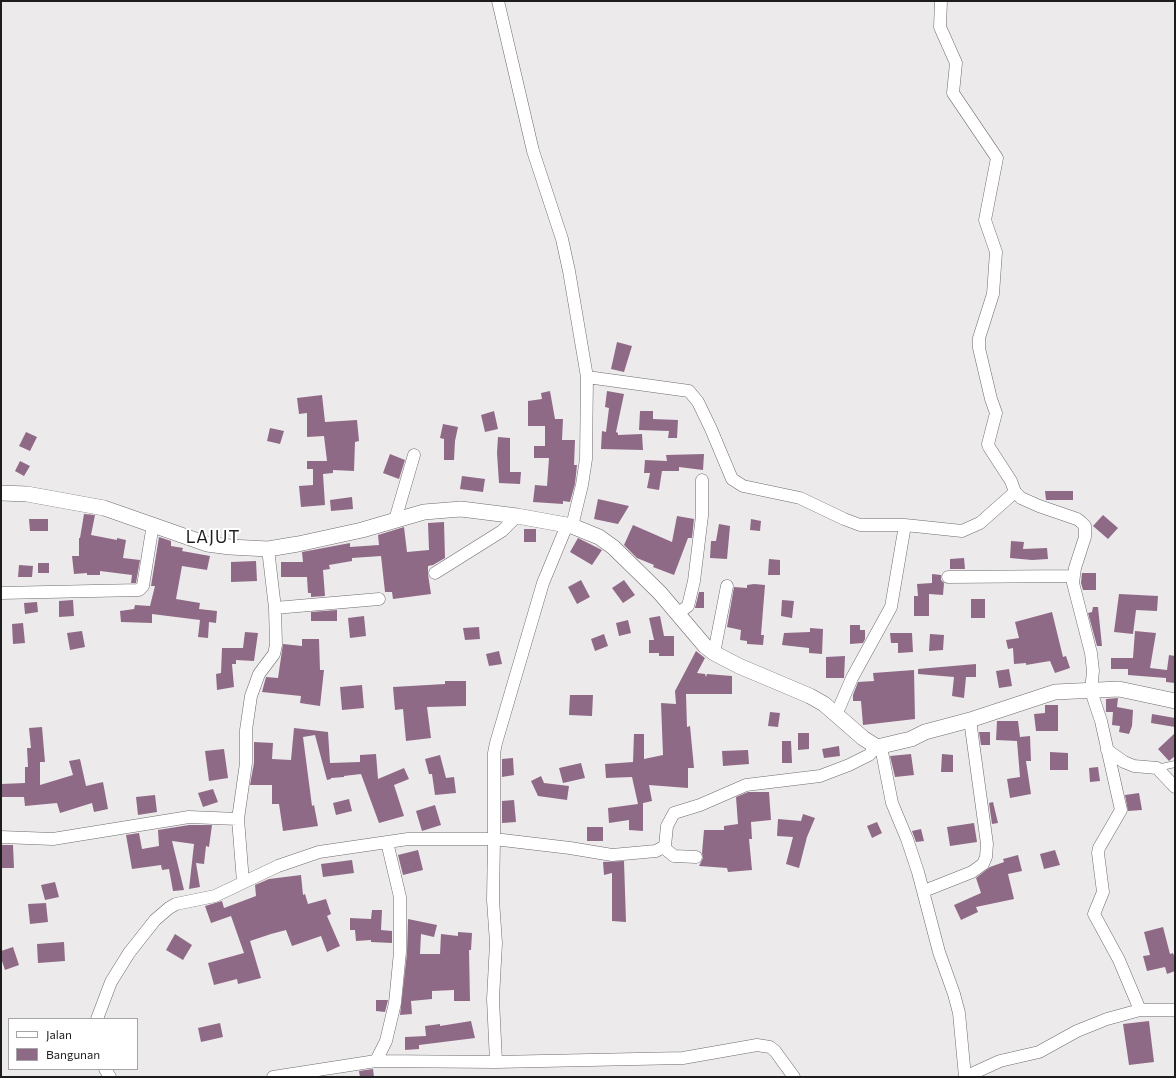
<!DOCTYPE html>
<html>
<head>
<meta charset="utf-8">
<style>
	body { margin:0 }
	#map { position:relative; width:1176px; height:1078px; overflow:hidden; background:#edeaec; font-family:Commissioner,sans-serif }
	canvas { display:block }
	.frame { position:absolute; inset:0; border:2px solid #1e1d1e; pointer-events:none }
	.legend { position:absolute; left:8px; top:1018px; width:130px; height:52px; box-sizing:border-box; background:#fff; border:1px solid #a5a5a5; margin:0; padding:5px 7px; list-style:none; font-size:12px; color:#1e1d1e }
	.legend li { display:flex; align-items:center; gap:8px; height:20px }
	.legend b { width:20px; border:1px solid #a5a5a5 }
</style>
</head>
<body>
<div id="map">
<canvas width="1176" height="1078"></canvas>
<div class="frame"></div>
<ul class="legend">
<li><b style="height:5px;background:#fff"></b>Jalan</li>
<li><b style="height:11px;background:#8f6a86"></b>Bangunan</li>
</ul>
</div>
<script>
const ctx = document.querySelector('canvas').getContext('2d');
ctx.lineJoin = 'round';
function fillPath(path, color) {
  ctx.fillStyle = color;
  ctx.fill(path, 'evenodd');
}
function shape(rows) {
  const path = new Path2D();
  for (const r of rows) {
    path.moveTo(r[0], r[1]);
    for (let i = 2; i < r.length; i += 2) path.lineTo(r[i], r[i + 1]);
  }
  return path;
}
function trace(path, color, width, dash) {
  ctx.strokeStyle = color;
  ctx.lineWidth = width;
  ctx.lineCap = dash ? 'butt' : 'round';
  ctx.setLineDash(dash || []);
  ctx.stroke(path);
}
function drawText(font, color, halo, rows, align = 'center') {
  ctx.font = font + ' Commissioner,sans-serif';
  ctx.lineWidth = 4;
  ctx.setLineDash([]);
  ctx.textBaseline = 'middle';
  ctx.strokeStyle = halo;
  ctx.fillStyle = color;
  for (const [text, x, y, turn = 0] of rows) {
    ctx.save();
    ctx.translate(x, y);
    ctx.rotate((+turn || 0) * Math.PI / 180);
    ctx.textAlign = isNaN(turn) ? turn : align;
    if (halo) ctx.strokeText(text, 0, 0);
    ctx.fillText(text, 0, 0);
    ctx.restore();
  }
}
fillPath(shape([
	[617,342,632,346,624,372,611,369],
	[550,391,555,419,563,419,562,440,575,440,574,465,577,465,575,484,570,502,563,501,563,504,533,502,535,485,547,486,549,458,534,458,534,446,545,446,545,426,528,426,528,401,542,399,541,393],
	[607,391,624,394,616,432,618,433,618,435,642,434,643,450,601,449,602,431,606,432,609,408,605,407],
	[322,395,325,422,357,420,359,441,355,442,354,471,333,470,333,473,323,474,325,505,301,507,299,486,313,485,313,469,307,469,307,461,327,461,324,436,307,437,307,413,299,414,297,398],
	[494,411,498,429,485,432,481,415],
	[640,411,653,411,653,419,678,420,677,438,668,438,669,431,639,430],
	[443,424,458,427,455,441,454,460,444,460,444,439,440,438],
	[270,428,284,431,280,444,267,441],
	[26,432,37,437,30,451,19,446],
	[498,437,510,438,510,472,521,472,520,484,499,483,497,453],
	[390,454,405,460,399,479,383,473],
	[704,454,703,470,679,467,679,471,662,471,659,490,647,488,650,473,644,473,645,460,667,461,666,455],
	[20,461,30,466,24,476,15,471],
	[462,476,485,479,483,492,460,489],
	[1045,491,1073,491,1073,500,1046,500],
	[352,497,353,509,331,511,330,500],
	[598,499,629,506,618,524,594,519],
	[84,514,95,515,91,535,117,540,117,538,126,540,123,558,140,560,136,583,131,583,132,575,100,571,100,575,87,575,87,573,74,574,72,556,79,556,79,538,80,538],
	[1103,515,1118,528,1108,539,1093,526],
	[677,516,694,519,692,538,688,538,674,575,653,567,654,565,637,558,624,545,633,525,672,542],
	[29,519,48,519,48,531,30,531],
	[751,519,761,521,760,531,750,530],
	[444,522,445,558,433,565,428,566,428,574,431,594,393,599,392,592,385,592,381,556,352,558,352,561,329,565,330,569,323,570,325,596,311,597,311,593,308,593,307,577,281,577,281,562,303,562,302,552,350,543,350,547,379,545,378,535,404,527,407,552,429,550,428,523],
	[719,524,730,526,727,559,710,558,711,541,716,541],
	[524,529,536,529,536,542,524,542],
	[159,537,171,541,171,546,183,548,182,551,210,556,207,570,182,566,176,599,200,603,199,609,217,611,216,623,209,622,208,638,198,637,200,620,152,614,152,623,121,622,120,611,134,609,135,605,150,606,155,586,151,586],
	[578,538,602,550,592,565,570,552],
	[1011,541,1024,542,1023,549,1047,548,1048,559,1032,560,1010,558],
	[964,558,965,569,950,569,950,559],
	[769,559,780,560,780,575,768,575],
	[256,561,257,581,231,582,231,562],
	[38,563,49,563,49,573,38,573],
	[19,565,33,566,32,577,18,577],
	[1082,573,1096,573,1096,590,1083,590,1081,583],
	[932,574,941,575,941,580,944,583,943,595,929,594,929,616,914,616,914,596,918,596,917,584,932,583],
	[581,580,590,597,577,604,568,587],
	[624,580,635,595,623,603,612,588],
	[754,584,765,585,761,635,764,635,763,645,747,644,747,641,740,640,741,630,727,627,734,587,747,588,747,585],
	[699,592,704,592,704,608,695,608],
	[1119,594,1158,596,1157,611,1136,610,1133,634,1114,632],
	[971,599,985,599,985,618,971,618],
	[73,600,74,616,59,617,59,601],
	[782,600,794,601,792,618,781,616],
	[37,602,38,612,25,614,24,603],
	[1093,607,1098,607,1102,646,1097,646,1088,613,1092,612],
	[337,610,337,621,311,621,311,612],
	[1052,612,1063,657,1066,656,1070,668,1055,673,1050,661,1026,665,1026,663,1014,664,1013,648,1008,649,1006,640,1019,638,1015,622],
	[364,616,366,636,350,638,348,618],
	[660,616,664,636,674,636,674,656,659,656,659,653,649,653,649,640,654,640,649,618],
	[628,620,631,633,619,636,616,623],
	[23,623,25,643,13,644,12,624],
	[850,625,860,625,860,630,865,630,865,639,863,643,850,644],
	[479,627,480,639,465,640,463,628],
	[810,628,823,629,822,654,809,653,809,648,782,645,784,633,810,632],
	[82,631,85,647,70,650,67,633],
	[1135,631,1156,633,1150,668,1167,670,1169,655,1175,656,1175,683,1166,682,1166,678,1128,675,1128,669,1111,669,1111,658,1133,658],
	[245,632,258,633,254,661,236,660,236,664,232,664,234,687,217,690,216,674,221,673,222,648,243,648],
	[890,633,912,633,913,652,898,653,898,643,891,643],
	[604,634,608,646,595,651,591,639],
	[930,634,944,635,943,650,929,651],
	[302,639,319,639,320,670,324,670,320,706,300,703,301,696,262,692,266,677,278,678,283,644,302,646],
	[499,651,502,664,489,666,486,654],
	[696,651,705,658,697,673,705,674,706,677,707,674,732,676,732,694,686,694,687,727,690,726,694,768,688,768,688,788,649,785,652,801,639,804,643,803,643,831,629,830,629,820,609,823,608,808,638,804,632,777,606,778,605,764,633,762,634,734,644,734,644,759,663,755,661,703,676,704,675,691],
	[845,656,844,678,826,678,826,657],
	[976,664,976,677,966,677,964,698,952,696,954,677,918,674,918,669],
	[1009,669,1012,686,999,688,996,671],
	[914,670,915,719,863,725,861,701,853,701,853,695,858,682,874,681,873,673],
	[445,681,466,681,466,706,427,707,431,738,406,741,403,709,395,710,393,687,445,684],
	[362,685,364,708,342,710,340,687],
	[570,695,593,695,592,716,569,715],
	[1118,698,1117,707,1133,710,1132,726,1129,734,1119,732,1120,726,1112,725,1113,712,1106,712,1106,699],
	[1045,705,1058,705,1058,731,1036,731,1034,714,1045,713],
	[770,712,780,713,778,727,768,726],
	[1152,714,1175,718,1175,727,1151,723],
	[997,721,1018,721,1020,737,1030,736,1031,761,1026,761,1031,794,1010,798,1007,779,1020,777,1017,741,996,740],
	[42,727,45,762,40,762,40,785,73,775,69,761,80,759,86,786,103,782,108,809,94,812,92,803,60,813,57,803,25,806,24,797,1,797,1,784,25,783,25,767,28,767,27,748,31,748,29,728],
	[294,728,328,732,330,763,360,762,360,755,376,754,378,779,404,768,409,779,394,785,404,816,379,823,361,774,344,776,344,777,331,778,331,779,327,780,315,735,303,737,312,806,314,805,318,826,283,831,279,804,272,804,272,785,250,785,254,763,254,742,273,743,272,759,291,760],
	[979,732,990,732,990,745,981,745],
	[798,733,809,733,809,749,798,750],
	[1175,733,1175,756,1169,761,1158,749],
	[782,741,791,741,792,763,782,763],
	[839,746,840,756,824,758,822,749],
	[224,749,228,778,209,781,205,751],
	[748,750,749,764,723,766,722,751],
	[1050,752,1068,753,1068,770,1050,770],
	[911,754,914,775,895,777,890,756],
	[942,754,953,755,953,772,941,772],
	[440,755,446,778,454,777,456,793,435,795,432,774,429,774,425,759],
	[513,758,514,775,502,777,502,759],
	[581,763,585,778,563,783,559,768],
	[1098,767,1100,781,1090,782,1089,768],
	[541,776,544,783,569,786,567,800,538,796,531,781],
	[213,789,218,802,203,807,198,793],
	[748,792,769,792,771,820,751,822,752,839,749,839,752,870,728,872,727,868,699,866,703,858,702,853,704,830,724,830,724,826,738,824,736,797],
	[1139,793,1142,810,1128,811,1125,795],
	[155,795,157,812,138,815,136,797],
	[349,799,352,811,336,815,333,803],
	[514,800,516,822,502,823,502,801],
	[993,802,998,823,992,824,989,803],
	[435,805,441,825,422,831,416,811],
	[803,814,815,818,807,837,799,868,786,864,793,837,777,836,778,819,801,821],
	[877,822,882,833,872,838,867,826],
	[974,823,977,842,950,846,947,827],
	[189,825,212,825,209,847,206,846,204,864,196,863,200,887,189,889,194,844,172,841,184,890,173,891,169,869,162,870,161,865,132,869,126,835,139,833,142,849,159,846,158,830],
	[587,827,603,827,603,841,587,841],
	[921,829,924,841,916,842,912,831],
	[1,845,13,845,14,868,1,868],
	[418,850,423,870,403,875,398,855],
	[1055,850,1060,865,1044,869,1040,854],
	[1018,855,1022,871,1008,874,1014,899,976,907,978,912,961,920,954,905,981,893,976,878,990,867,1004,862,1003,859],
	[352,860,354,873,323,877,321,864],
	[624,861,626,922,612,921,612,873,604,875,603,862],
	[301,875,303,895,305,894,308,904,326,899,331,914,327,916,340,946,327,952,321,936,292,946,286,930,271,934,250,941,261,978,238,984,237,979,214,985,208,963,244,953,231,916,211,923,205,906,222,901,224,908,256,896,255,885,269,879],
	[55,882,59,897,45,900,41,885],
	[46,903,48,922,30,924,28,904],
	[372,910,382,910,381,930,392,931,392,943,371,942,371,940,356,941,355,930,350,930,350,918,371,919],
	[408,919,437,925,434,937,421,934,420,954,440,954,441,934,458,936,458,932,472,933,471,950,469,950,470,1001,454,1001,454,990,432,991,432,999,411,1001,412,1014,400,1015,407,953],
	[1163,927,1170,954,1173,953,1175,959,1175,971,1167,974,1165,967,1147,971,1143,956,1150,955,1144,932],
	[175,934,192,945,183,960,166,950],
	[64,942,65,961,38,963,37,944],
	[13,947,19,965,5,970,1,958,1,951],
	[376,1000,388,1000,385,1012,376,1011],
	[471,1021,475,1038,419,1045,419,1049,405,1050,405,1037,426,1036,425,1026,440,1024,440,1026],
	[1149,1021,1154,1062,1129,1065,1123,1024],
	[220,1023,223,1037,201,1042,198,1028],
	[373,1069,374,1077,360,1077,359,1071]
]), '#8f6a86');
const service = shape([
	[1157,768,1175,764]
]);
const minor = shape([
	[498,1,533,151,562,239,569,271,587,377,586,459,582,485,572,526],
	[941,1,940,27,956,63,953,93,997,158,985,220,996,252,993,294,979,338,979,348,991,399,996,413,988,444,989,447,1011,481,1015,492],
	[587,377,689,391,698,402,711,429,732,479,743,486,800,498,844,519,860,525,905,525,962,531,980,523,1015,492,1021,498,1039,506,1077,519,1081,522,1085,526,1085,537,1075,568,1073,583,1091,653,1093,671,1091,691,1101,721,1121,810,1099,848,1098,853,1103,892,1094,914,1119,960,1140,1010],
	[395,520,414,455],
	[567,525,543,583,496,743,494,753,494,839,570,848,612,855,656,851,665,846,667,826,674,813,700,805,746,785,820,776,849,765,869,755,876,747],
	[435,573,502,531,517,516],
	[948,577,1073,576],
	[1,593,139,590,143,586,153,524],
	[275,608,379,599],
	[677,614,688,606,694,581,702,516,702,480],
	[714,653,727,586],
	[836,715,852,678,891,607,905,525],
	[881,747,892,803,907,839,918,872,939,952,954,994,959,1013,965,1077],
	[1107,750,1124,762,1134,766,1157,768,1175,787],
	[1,837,53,839,189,817,238,819],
	[663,847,674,856,696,857],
	[243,882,238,819,246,763,246,730,251,696,259,674,274,654,276,645,275,608,268,549],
	[924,891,972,872,983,864,986,857,987,844,970,720],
	[97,1019,111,982,129,953,155,920,169,908,176,904,215,896,278,866,319,852,408,839,494,839,493,900,496,943,493,999,496,1062],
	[376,1061,386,1041,395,1003,400,952,400,897,387,842],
	[105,1069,110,1077],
	[273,1077,376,1061,496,1062,683,1058,757,1045,770,1047,775,1051,794,1077],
	[965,1077,1000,1061,1039,1052,1077,1031,1107,1019,1140,1010,1175,1010]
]);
const tertiary = shape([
	[1,493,27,494,104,508,207,544,230,547,268,549,298,544,362,530,424,512,461,509,517,516,572,526,599,537,613,547,660,593,705,646,714,653,739,666,810,696,824,704,863,738,877,747,911,739,925,732,970,720,1055,692,1119,689,1175,701]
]);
trace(service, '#6e6b6d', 7);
trace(minor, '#6e6b6d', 13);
trace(tertiary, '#6e6b6d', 16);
trace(service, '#fff', 6);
trace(minor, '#fff', 12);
trace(tertiary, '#fff', 15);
ctx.letterSpacing = '1px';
drawText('17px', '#1e1d1e', '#fff', [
	["LAJUT",213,537]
]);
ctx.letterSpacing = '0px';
</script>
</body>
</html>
